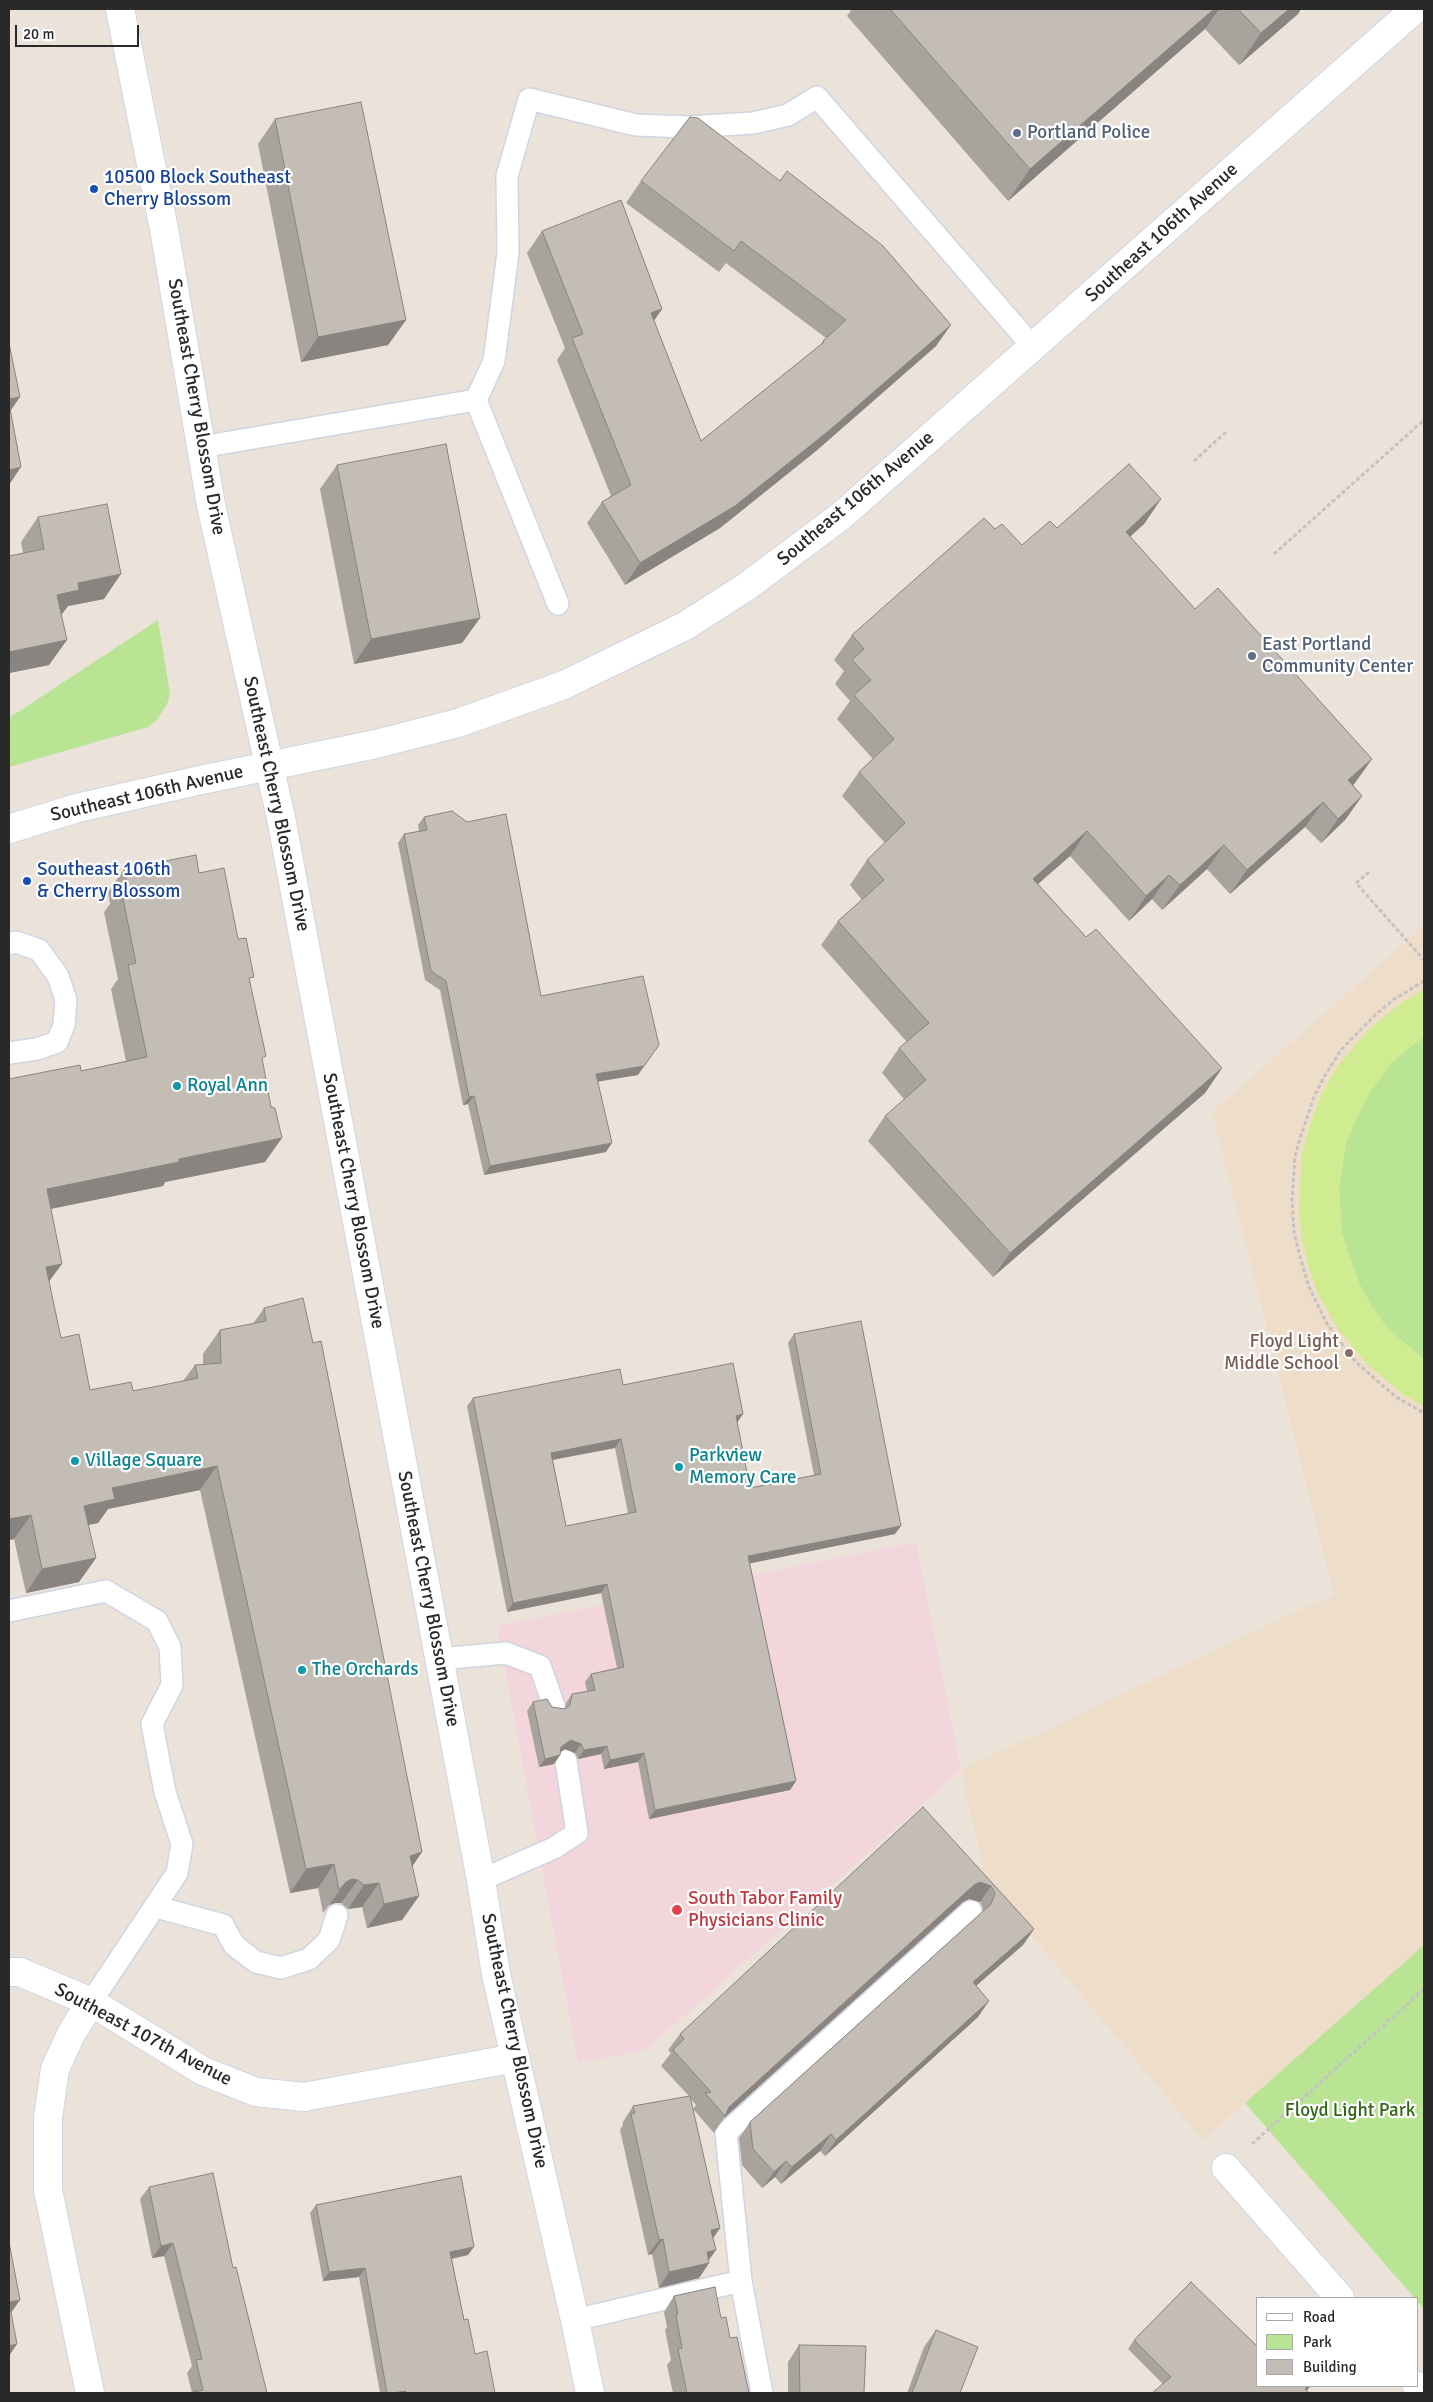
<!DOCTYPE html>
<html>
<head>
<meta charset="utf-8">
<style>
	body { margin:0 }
	#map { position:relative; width:1433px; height:2402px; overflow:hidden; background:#ebe2da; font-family:Signika,sans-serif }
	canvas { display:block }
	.frame { position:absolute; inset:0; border:10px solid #292929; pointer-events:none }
	.legend { position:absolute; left:1256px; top:2297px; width:162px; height:90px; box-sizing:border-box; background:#fff; border:1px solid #a9a9a9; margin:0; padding:6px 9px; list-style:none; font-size:15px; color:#292929 }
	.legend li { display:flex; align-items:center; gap:10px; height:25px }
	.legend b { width:25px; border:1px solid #a9a9a9 }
	.scale { position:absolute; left:15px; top:25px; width:124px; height:22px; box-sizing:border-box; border:2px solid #292929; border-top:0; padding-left:6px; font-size:15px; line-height:18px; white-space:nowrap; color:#292929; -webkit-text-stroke:4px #fff; paint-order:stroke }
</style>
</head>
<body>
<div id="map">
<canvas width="1433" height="2402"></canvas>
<div class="frame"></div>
<ul class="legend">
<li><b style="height:6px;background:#fff"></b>Road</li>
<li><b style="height:14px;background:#b9e494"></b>Park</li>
<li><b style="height:14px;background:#c4bdb6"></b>Building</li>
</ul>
<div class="scale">20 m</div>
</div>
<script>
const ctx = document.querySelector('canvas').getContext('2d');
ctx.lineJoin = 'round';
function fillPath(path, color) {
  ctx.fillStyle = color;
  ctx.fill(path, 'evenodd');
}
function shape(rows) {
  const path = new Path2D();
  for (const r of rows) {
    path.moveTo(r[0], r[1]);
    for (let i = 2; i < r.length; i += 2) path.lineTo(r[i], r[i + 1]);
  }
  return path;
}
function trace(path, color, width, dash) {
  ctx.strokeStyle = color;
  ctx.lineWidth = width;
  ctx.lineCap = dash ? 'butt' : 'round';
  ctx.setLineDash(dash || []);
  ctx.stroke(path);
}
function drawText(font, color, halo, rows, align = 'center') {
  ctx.font = font + ' Signika,sans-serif';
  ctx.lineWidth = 4.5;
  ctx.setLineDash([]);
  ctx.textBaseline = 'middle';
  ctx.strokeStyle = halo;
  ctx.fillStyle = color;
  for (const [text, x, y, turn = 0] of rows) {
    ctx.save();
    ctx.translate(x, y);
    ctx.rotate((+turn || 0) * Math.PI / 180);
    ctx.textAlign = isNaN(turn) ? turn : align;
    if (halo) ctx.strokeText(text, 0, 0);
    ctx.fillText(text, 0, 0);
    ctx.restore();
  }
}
fillPath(shape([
	[1424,926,1424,1945,1203,2140,986,1881,961,1770,1334,1594,1212,1112]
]), '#eeddc8');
fillPath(shape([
	[916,1542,961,1770,646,2050,578,2063,497,1626]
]), '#f3d6db');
fillPath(shape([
	[158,620,170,694,167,704,157,720,148,727,9,767,9,718],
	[1424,1036,1424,1359,1388,1329,1372,1307,1359,1283,1342,1234,1339,1188,1346,1142,1366,1098,1392,1062],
	[1424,1945,1424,2309,1245,2103]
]), '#b9e494');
fillPath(shape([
	[1424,990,1424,1036,1392,1062,1366,1098,1346,1142,1339,1188,1342,1234,1359,1284,1372,1307,1388,1329,1424,1359,1424,1406,1404,1395,1367,1364,1338,1329,1318,1294,1309,1268,1302,1241,1299,1208,1302,1153,1311,1122,1321,1095,1338,1066,1368,1030,1400,1004]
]), '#d0ec90');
const service = shape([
	[201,447,476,400],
	[558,604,476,400,494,361,508,253,507,176,529,99,636,125,688,127,753,123,788,115,817,97,1033,347],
	[9,944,16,942,39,950,58,976,66,1000,64,1025,57,1042,37,1049,9,1053],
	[9,1611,106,1591,157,1621,170,1647,172,1685,152,1724,165,1792,182,1844,177,1873,91,2002],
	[439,1659,506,1653,540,1666,554,1706],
	[481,1880,554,1848,577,1833,566,1761],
	[156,1907,223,1925,234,1945,256,1962,281,1968,309,1959,329,1940,337,1915],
	[575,2320,741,2281],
	[762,2393,741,2281,726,2133,971,1911]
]);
const minor = shape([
	[9,1972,20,1972,91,2002,203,2071,256,2092,304,2097,515,2058],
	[1226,2168,1340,2298],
	[1417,2386,1423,2393],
	[90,2393,48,2190,48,2117,55,2069,71,2034,91,2002]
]);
const tertiary = shape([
	[9,829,77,808,201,780,376,744,458,723,564,685,685,626,746,587,841,516,1415,9]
]);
const secondary = shape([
	[120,9,164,229,211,505,281,818,481,1880,496,1974,575,2320,590,2393]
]);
trace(service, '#cfd5e2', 24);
trace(minor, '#cfd5e2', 30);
trace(tertiary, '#cfd5e2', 30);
trace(secondary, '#cfd5e2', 30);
trace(shape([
	[1194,461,1226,432],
	[1274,554,1424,420],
	[1369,872,1356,883,1424,960],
	[1424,981,1393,1000,1374,1016,1341,1050,1324,1077,1314,1097,1300,1138,1295,1157,1292,1201,1294,1233,1299,1253,1309,1287,1327,1324,1354,1360,1375,1379,1396,1397,1424,1413],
	[1252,2144,1424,1989]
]), '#c3c3c3', 3, [4, 2.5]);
trace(service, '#fff', 21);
trace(minor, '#fff', 28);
trace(tertiary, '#fff', 28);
trace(secondary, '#fff', 28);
fillPath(shape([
	[852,9,1301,9,1298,14,1239,65,1205,29,1008,201,847,16],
	[275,119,406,320,388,345,301,362,258,144],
	[641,181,936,346,816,451,720,528,625,585,587,523,602,502,611,496,557,360,565,348,527,253,542,231,662,309,654,321,701,441,819,346,826,338,726,263,719,272,626,203],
	[337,465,480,618,462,643,354,664,320,489],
	[1161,499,1144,524,1130,537,1195,609,1355,783,1353,785,1362,796,1345,820,1321,843,1305,827,1230,894,1207,869,1162,910,1152,899,1129,921,1070,856,1038,884,1086,937,1222,1068,1205,1093,993,1277,868,1141,885,1116,904,1099,882,1073,899,1048,907,1042,821,945,838,921,862,900,850,885,867,860,885,843,842,796,859,772,873,759,837,719,850,701,835,684,844,671,834,660,852,635,995,529,1022,545,1057,528],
	[38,517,104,599,68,606,62,614,61,614,49,665,9,673,9,556,23,553,21,542],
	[424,817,541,996,638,1075,598,1081,606,1152,484,1175,468,1104,463,1105,440,990,425,980,398,843,404,834,419,831,418,825],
	[124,869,199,873,238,939,250,982,262,1061,265,1162,165,1182,163,1186,51,1209,49,1282,61,1338,90,1390,133,1391,183,1381,195,1365,203,1364,203,1354,220,1330,253,1324,264,1308,412,1867,419,1896,402,1920,367,1928,362,1907,348,1909,341,1903,335,1903,329,1905,323,1913,318,1888,290,1893,200,1490,108,1509,98,1523,88,1525,96,1558,79,1582,26,1593,14,1539,9,1540,9,1079,81,1071,126,1061,111,989,118,979,104,912,110,904,108,892],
	[794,1334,895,1534,750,1563,796,1781,790,1790,649,1819,638,1762,604,1769,601,1754,578,1759,575,1753,565,1749,560,1752,560,1755,554,1764,539,1767,527,1711,533,1702,552,1707,565,1709,566,1703,572,1694,587,1691,585,1682,591,1674,617,1668,601,1593,507,1612,467,1406,473,1398,623,1385,743,1414,737,1422,750,1488,814,1475,788,1343],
	[615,1448,628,1513,566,1526,553,1460],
	[923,1807,1034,1929,1023,1945,976,1986,978,2017,825,2156,820,2151,781,2184,775,2177,762,2188,742,2165,739,2138,750,2122,982,1912,983,1909,980,1902,969,1899,963,1902,724,2118,714,2133,693,2109,696,2105,690,2098,720,2228,713,2238,716,2250,709,2260,709,2263,699,2278,659,2288,652,2254,648,2255,620,2130,623,2125,623,2122,633,2106,689,2096,661,2066,671,2053,668,2050,680,2034],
	[149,2187,233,2268,267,2393,192,2393,187,2373,192,2366,164,2256,152,2258,140,2199],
	[316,2205,468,2255,452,2259,464,2320,475,2354,495,2393,380,2393,359,2277,323,2281,310,2213],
	[674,2296,721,2318,730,2338,749,2393,673,2393,667,2365,671,2360,665,2330,667,2327,664,2312],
	[936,2330,960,2393,907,2393,924,2347],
	[1134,2340,1257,2386,1308,2389,1307,2391,1163,2384,1128,2349],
	[799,2345,864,2393,788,2393,788,2362]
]), '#a9a39d');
fillPath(shape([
	[1214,9,1219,9,1205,29,1008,201,1030,169],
	[1289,9,1301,9,1298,14,1239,65,1261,33],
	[662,309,647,330,651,313],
	[406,320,388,345,301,362,318,337],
	[951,325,936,346,816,451,720,528,625,585,640,563],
	[20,397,9,413,9,399],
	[21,467,9,485,9,470],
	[1161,499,1144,524,1108,556,1126,532],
	[121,574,104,599,68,606,62,614,40,619,57,595,78,583],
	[480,618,462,643,354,664,371,639],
	[67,640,49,665,9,673,9,652],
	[1372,759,1355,783,1331,804,1348,780],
	[1362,796,1345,820,1321,843,1338,819],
	[1323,802,1305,827,1230,894,1247,870],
	[1087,831,1070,856,1016,903,1033,879],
	[1224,845,1207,869,1162,910,1180,885],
	[1169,875,1152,899,1129,921,1146,896],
	[659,1045,638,1075,590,1083,596,1074],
	[1222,1068,1205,1093,993,1277,1010,1253],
	[474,1096,468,1104,463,1105,469,1097],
	[282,1138,265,1162,165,1182,163,1186,30,1213,47,1189,179,1159],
	[612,1143,606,1152,484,1175,490,1166],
	[62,1264,45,1287,46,1267],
	[743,1414,737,1423,736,1416],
	[621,1439,615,1448,545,1461,551,1453],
	[217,1466,200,1490,108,1509,98,1523,68,1529,84,1506,112,1488],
	[31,1515,14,1539,9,1540,9,1519],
	[901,1526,895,1534,742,1565,748,1556],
	[96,1558,79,1582,26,1593,42,1569],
	[607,1584,601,1593,507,1612,513,1603],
	[571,1740,581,1744,575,1753,565,1749,555,1756,561,1747],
	[607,1746,601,1754,578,1759,584,1750],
	[644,1753,638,1762,604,1769,610,1760],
	[560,1755,554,1764,539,1767,545,1759],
	[796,1781,790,1790,649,1819,655,1810],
	[422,1852,406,1876,410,1856],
	[334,1864,318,1888,290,1893,306,1869],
	[352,1879,358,1880,341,1903,335,1903,329,1905,323,1913,346,1882],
	[980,1882,991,1886,980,1902,969,1899,963,1902,724,2118,729,2107,974,1885],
	[379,1883,362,1907,348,1909,364,1885],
	[419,1896,402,1920,367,1928,384,1904],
	[1034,1929,1023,1945,962,1998,973,1982],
	[989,2001,978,2017,825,2156,836,2140],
	[831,2134,820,2151,781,2184,792,2167],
	[786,2161,775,2177,762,2188,774,2172],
	[720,2228,709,2244,711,2230],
	[663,2239,652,2254,648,2255,659,2240],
	[173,2243,164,2256,152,2258,161,2246],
	[474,2247,468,2255,444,2260,450,2252],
	[716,2250,706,2263,709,2263,699,2278,659,2288,669,2272,707,2252],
	[365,2268,359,2277,323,2281,329,2272],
	[20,2300,9,2316,9,2302],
	[17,2344,9,2356,9,2346],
	[1308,2386,1311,2386,1304,2393,1305,2389],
	[406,2391,404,2393,393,2393]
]), '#89847f');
const building = shape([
	[890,9,1214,9,1030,169,890,9],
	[1238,9,1289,9,1261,33,1238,9],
	[361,102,406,320,318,337,275,119,361,102],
	[690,117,698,118,780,181,787,171,883,246,951,325,831,429,735,506,640,563,602,502,631,485,572,338,583,334,542,231,621,200,662,309,651,313,701,441,824,342,823,341,846,320,741,241,734,251,641,181,690,117],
	[9,343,20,397,9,399,9,343],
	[9,403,21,467,9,470,9,403],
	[446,444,480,618,371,639,337,465,446,444],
	[1129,464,1161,499,1126,532,1195,609,1218,588,1372,759,1348,780,1362,796,1338,819,1323,802,1247,870,1224,845,1180,885,1169,875,1146,896,1087,831,1033,879,1086,937,1096,929,1222,1068,1010,1253,885,1116,926,1080,899,1048,929,1023,838,921,884,880,867,860,905,823,859,772,894,739,854,695,871,680,852,660,864,649,852,635,984,518,995,529,1002,524,1022,545,1050,521,1057,528,1129,464],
	[107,504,121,574,78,583,79,590,57,595,67,640,9,652,9,556,44,549,38,517,107,504],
	[452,811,467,822,506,814,541,996,643,976,659,1045,644,1066,596,1074,612,1143,490,1166,474,1096,469,1097,446,981,431,971,404,834,427,830,424,817,452,811],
	[196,855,199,873,224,868,238,939,246,938,254,977,249,978,266,1056,262,1058,271,1107,275,1108,282,1138,179,1159,179,1162,47,1189,62,1264,46,1267,61,1338,79,1334,90,1390,131,1382,133,1391,198,1378,195,1365,221,1363,220,1330,266,1321,264,1308,303,1298,313,1343,321,1341,422,1852,410,1856,419,1896,384,1904,379,1883,364,1885,358,1880,352,1879,346,1882,339,1890,334,1864,306,1869,217,1466,112,1488,115,1499,84,1506,96,1558,42,1569,31,1515,9,1519,9,1079,80,1065,81,1071,147,1057,128,965,136,963,121,889,128,887,124,869,196,855],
	[861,1321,901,1526,748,1556,796,1781,655,1810,644,1753,610,1760,607,1746,584,1750,581,1744,571,1740,561,1747,560,1755,545,1759,533,1702,547,1699,552,1707,565,1709,570,1705,572,1694,595,1690,591,1674,624,1667,607,1584,513,1603,473,1398,620,1369,623,1385,733,1363,743,1414,736,1416,750,1488,821,1474,794,1334,861,1321],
	[621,1439,636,1512,566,1526,551,1453,621,1439],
	[923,1807,1034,1929,973,1982,989,2001,836,2140,831,2134,792,2167,786,2161,774,2172,753,2149,750,2122,991,1904,995,1893,991,1886,980,1882,974,1885,729,2107,725,2116,705,2093,711,2092,673,2050,684,2039,680,2034,923,1807],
	[690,2096,720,2228,711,2230,716,2250,707,2252,709,2263,669,2272,663,2239,659,2240,631,2114,635,2113,633,2106,690,2096],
	[213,2173,233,2268,236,2267,267,2393,189,2393,203,2390,196,2360,202,2359,173,2243,161,2246,149,2187,213,2173],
	[461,2176,474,2247,450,2252,464,2320,468,2319,475,2354,487,2351,495,2393,406,2393,406,2391,393,2393,387,2393,365,2268,329,2272,316,2205,461,2176],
	[9,2242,20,2300,9,2302,17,2344,9,2346,9,2242],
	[1191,2282,1257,2346,1257,2386,1308,2386,1305,2389,1309,2393,1152,2393,1171,2377,1134,2340,1191,2282],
	[715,2287,721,2318,726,2317,730,2338,737,2337,749,2393,687,2393,678,2349,682,2348,676,2315,678,2314,674,2296,715,2287],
	[936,2330,978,2347,960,2393,912,2393,936,2330],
	[799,2345,866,2346,864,2393,800,2393,799,2345]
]);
fillPath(building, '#c4bdb6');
trace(building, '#89847f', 1);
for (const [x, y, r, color] of [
	[1017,133,5,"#5c6f8a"],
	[94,189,5,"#1a4fb4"],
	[1252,656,5,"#5c6f8a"],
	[27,881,5,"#1a4fb4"],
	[177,1086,5,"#0f9aa8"],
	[1349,1353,5,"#8d6e63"],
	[75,1461,5,"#0f9aa8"],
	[679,1467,5,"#0f9aa8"],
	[302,1670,5,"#0f9aa8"],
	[677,1910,6,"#e0444e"]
]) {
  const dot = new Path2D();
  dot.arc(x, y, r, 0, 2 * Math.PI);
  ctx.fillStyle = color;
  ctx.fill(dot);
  trace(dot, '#fff', 2);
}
drawText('19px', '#4e5e75', '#fff', [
	["Portland Police",1027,133],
	["East Portland",1262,645],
	["Community Center",1262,667]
], 'left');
drawText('19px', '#164399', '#fff', [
	["10500 Block Southeast",104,178],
	["Cherry Blossom",104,200],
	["Southeast 106th",37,870],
	["& Cherry Blossom",37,892]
], 'left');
drawText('19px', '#292929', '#fff', [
	["Southeast 106th Avenue",1162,233,-42],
	["Southeast Cherry Blossom Drive",196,407,80],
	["Southeast 106th Avenue",856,499,-40],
	["Southeast 106th Avenue",147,794,-13],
	["Southeast Cherry Blossom Drive",276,804,78],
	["Southeast Cherry Blossom Drive",353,1201,79],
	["Southeast Cherry Blossom Drive",428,1599,79],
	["Southeast 107th Avenue",143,2035,28],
	["Southeast Cherry Blossom Drive",514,2041,78]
]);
drawText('19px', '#0d838f', '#fff', [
	["Royal Ann",187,1086],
	["Parkview",689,1456],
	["Memory Care",689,1478],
	["Village Square",85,1461],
	["The Orchards",312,1670]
], 'left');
drawText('19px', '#785e54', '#fff', [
	["Floyd Light",1339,1342],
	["Middle School",1339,1364]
], 'right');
drawText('19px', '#be3a42', '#fff', [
	["South Tabor Family",688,1899],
	["Physicians Clinic",688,1921]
], 'left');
drawText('19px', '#326618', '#fff', [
	["Floyd Light Park",1350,2111]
]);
</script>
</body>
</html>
